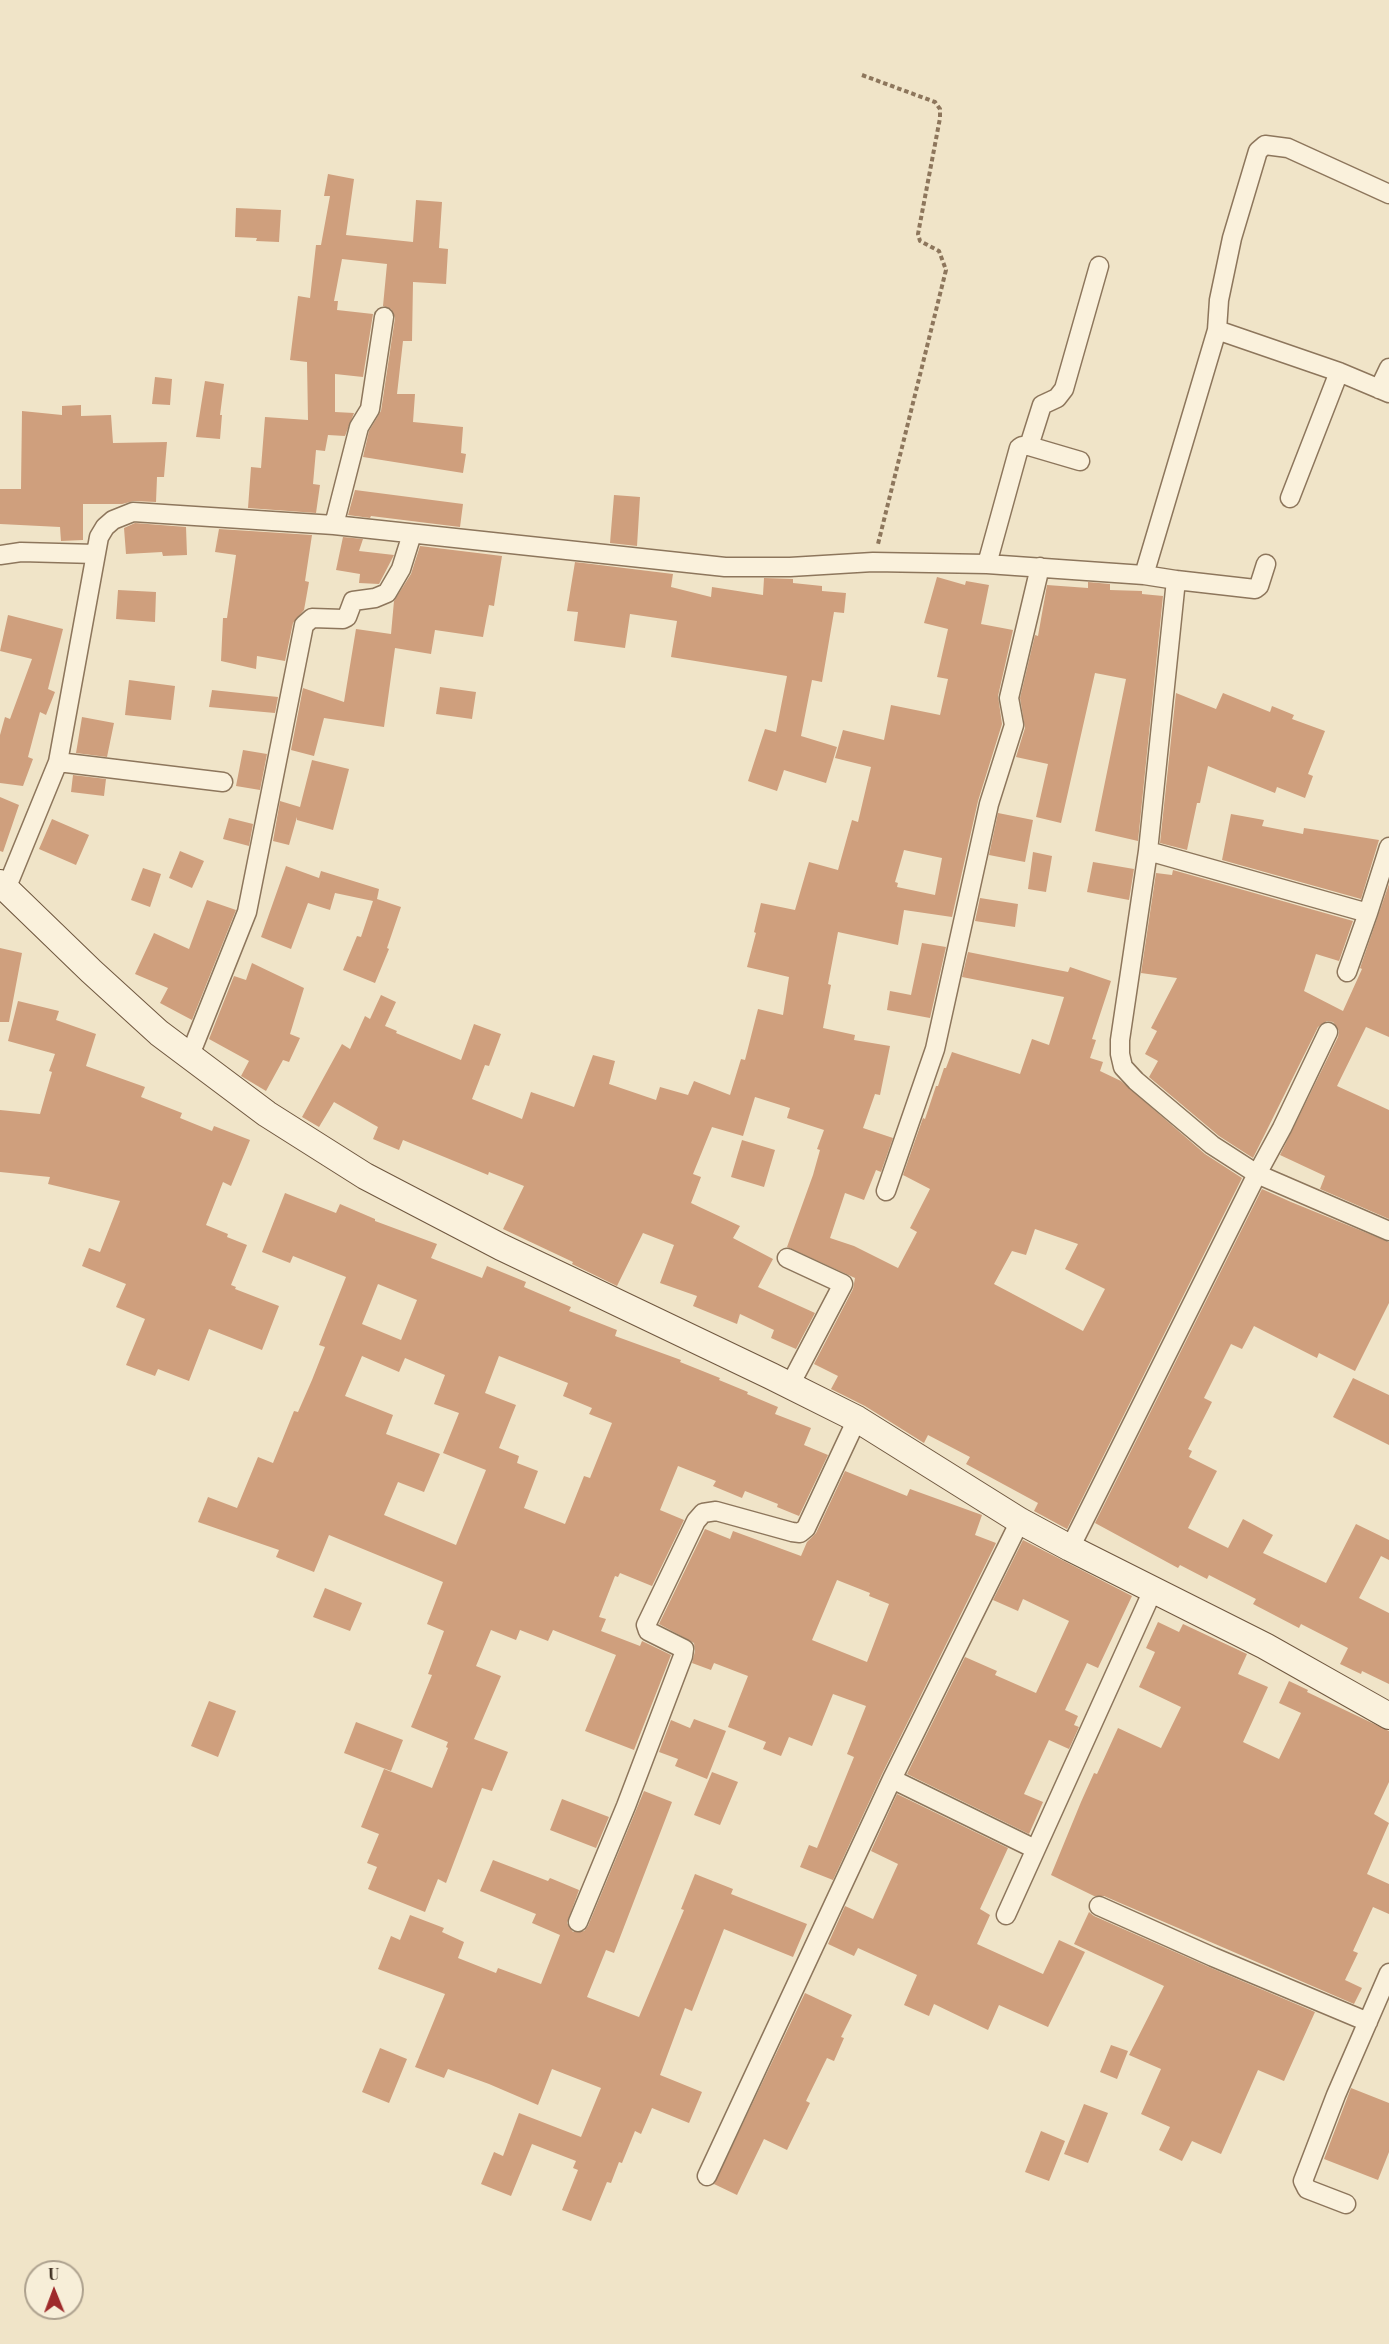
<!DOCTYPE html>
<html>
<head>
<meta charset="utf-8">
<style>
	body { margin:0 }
	#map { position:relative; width:1389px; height:2344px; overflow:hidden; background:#f0e4c8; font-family:"Playfair Display",serif }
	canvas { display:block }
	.north { position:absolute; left:24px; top:2260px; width:60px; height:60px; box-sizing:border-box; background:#f7eed8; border:2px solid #ada18e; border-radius:50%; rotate:359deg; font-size:16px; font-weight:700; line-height:24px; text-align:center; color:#3d2e20 }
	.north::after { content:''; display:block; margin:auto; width:21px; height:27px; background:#9e2a2b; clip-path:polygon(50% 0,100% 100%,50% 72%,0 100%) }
</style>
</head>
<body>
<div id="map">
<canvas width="1389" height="2344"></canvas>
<div class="north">U</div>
</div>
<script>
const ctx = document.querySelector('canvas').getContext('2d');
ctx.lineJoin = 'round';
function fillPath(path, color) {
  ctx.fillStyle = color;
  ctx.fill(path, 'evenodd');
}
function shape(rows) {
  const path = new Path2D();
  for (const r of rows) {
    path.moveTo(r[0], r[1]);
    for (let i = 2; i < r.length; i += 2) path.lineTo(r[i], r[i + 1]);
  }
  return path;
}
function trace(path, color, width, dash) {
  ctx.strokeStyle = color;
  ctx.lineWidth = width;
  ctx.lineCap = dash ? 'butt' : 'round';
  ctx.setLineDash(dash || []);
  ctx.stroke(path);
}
fillPath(shape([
	[328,174,354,179,346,235,413,242,416,200,442,202,439,248,448,249,446,284,413,282,412,341,403,341,397,394,415,394,413,422,463,427,461,453,466,454,463,473,363,457,369,431,381,411,395,318,391,309,383,306,387,264,342,259,334,301,338,301,337,310,373,314,363,377,335,374,335,412,354,413,345,436,328,435,325,451,316,450,313,484,320,485,316,513,248,508,251,467,261,468,265,417,308,420,307,362,290,360,298,296,310,298,316,245,321,245,330,196,324,196],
	[236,208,281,210,279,242,256,241,257,238,235,237],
	[155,377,172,379,170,405,152,404],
	[205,381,224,384,220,415,222,415,220,439,196,437],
	[81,405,81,416,111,415,113,443,167,442,164,477,157,477,156,502,134,501,122,504,83,504,83,540,61,541,60,527,0,524,0,489,21,489,22,411,62,415,62,406],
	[355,490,463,504,460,527,371,516,370,518,348,515],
	[614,495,640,497,637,546,610,543],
	[135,523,186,527,187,555,163,556,162,552,126,554,124,528],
	[219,529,312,535,305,581,309,582,304,610,293,623,285,661,257,656,256,669,221,661,223,618,227,618,236,555,215,552],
	[343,537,363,539,359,551,394,555,379,584,359,583,360,574,336,570],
	[420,546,502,556,494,606,489,605,483,637,435,630,431,654,395,648,384,727,324,718,314,756,291,750,303,688,344,702,356,629,391,634,394,601,411,574],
	[575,562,673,574,671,587,711,597,712,587,763,595,764,578,793,579,793,583,822,586,822,591,846,593,844,613,834,612,822,682,812,680,801,736,837,747,826,783,784,770,777,791,748,781,765,729,776,732,787,676,671,657,677,621,630,614,625,648,574,641,578,612,567,611],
	[937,577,965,585,966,581,989,585,981,624,1013,630,998,696,1002,724,978,801,952,917,904,910,898,945,838,932,828,984,831,985,823,1028,855,1035,854,1040,890,1046,880,1095,875,1094,863,1128,893,1138,881,1172,876,1170,864,1200,845,1193,830,1238,854,1246,898,1268,917,1232,910,1228,930,1189,903,1175,923,1118,925,1119,936,1086,938,1086,944,1068,946,1068,952,1052,1020,1074,1032,1039,1049,1045,1064,997,962,977,968,952,1068,972,1070,967,1111,981,1092,1039,1096,1040,1090,1058,1103,1062,1100,1071,1121,1081,1205,1154,1242,1178,1067,1529,1034,1511,1038,1503,966,1464,970,1457,928,1435,924,1443,865,1406,831,1389,838,1376,814,1364,853,1289,855,1278,787,1247,813,1175,820,1150,817,1149,824,1130,787,1118,790,1108,755,1097,743,1136,712,1127,693,1174,701,1177,691,1203,740,1226,733,1238,773,1259,758,1287,815,1313,796,1349,771,1338,774,1330,740,1314,737,1324,693,1306,697,1296,660,1283,674,1245,643,1233,617,1286,572,1264,573,1262,503,1229,524,1186,489,1172,488,1175,459,1163,403,1140,399,1150,373,1139,378,1127,334,1102,319,1127,302,1117,342,1044,350,1049,365,1016,370,1019,381,995,396,1002,385,1026,397,1031,396,1033,461,1060,474,1024,501,1034,489,1066,485,1065,472,1099,522,1119,531,1092,574,1107,593,1055,615,1061,609,1084,656,1100,660,1087,688,1095,694,1081,730,1095,741,1059,745,1060,758,1009,783,1015,789,977,747,967,756,933,754,932,761,903,795,910,809,862,838,870,852,820,858,822,871,767,835,758,843,730,884,740,891,705,940,715,948,679,937,677,948,629,924,623],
	[904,850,942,858,935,895,897,887,898,883,895,882],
	[1035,1229,1078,1244,1065,1269,1105,1289,1083,1331,994,1284,1012,1251,1026,1255],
	[1088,582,1110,584,1110,590,1142,591,1142,594,1163,596,1138,841,1095,831,1126,679,1095,673,1061,823,1036,817,1048,764,1016,757,1025,728,1020,698,1035,635,1038,636,1047,585,1088,588],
	[118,590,156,592,155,622,116,619],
	[8,615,63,629,48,689,55,692,46,715,40,712,28,757,33,759,23,786,0,783,0,735,5,717,10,719,32,659,0,651],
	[129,680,175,686,171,720,125,715],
	[440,687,476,692,472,719,436,714],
	[212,690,278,697,275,713,209,707],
	[1176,693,1216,709,1223,693,1270,712,1272,706,1294,715,1292,719,1325,731,1308,774,1313,776,1305,798,1277,787,1275,793,1208,766,1200,803,1197,803,1187,850,1160,843],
	[82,717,114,723,107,757,76,753],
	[243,750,267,754,260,790,236,786],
	[312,760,349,769,333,830,297,820,297,817,289,845,273,841,280,801,300,807],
	[73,775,106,779,104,796,71,792],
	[0,797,19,805,3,852,0,851],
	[998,813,1033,820,1025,862,989,855],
	[1231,814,1264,820,1262,826,1303,834,1304,828,1379,840,1361,899,1222,860],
	[229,818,253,824,249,846,223,839],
	[52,819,89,835,76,865,39,849],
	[180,851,204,861,192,888,169,878],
	[1033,852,1052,856,1046,892,1028,889],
	[1093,862,1134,869,1129,900,1087,892],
	[286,866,319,878,321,871,379,889,377,899,401,907,387,948,389,949,375,983,343,970,357,936,361,937,373,901,335,893,330,910,308,903,291,949,261,937],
	[143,868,161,874,150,907,131,900],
	[1173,870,1353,921,1339,961,1316,954,1304,991,1343,1011,1362,969,1360,968,1389,884,1389,1037,1366,1027,1337,1086,1389,1110,1389,1219,1320,1189,1325,1176,1280,1155,1338,1037,1339,1031,1333,1022,1327,1021,1318,1027,1253,1158,1219,1136,1149,1077,1158,1061,1145,1054,1157,1031,1151,1028,1177,978,1141,973,1156,873,1172,875],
	[980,898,1018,904,1015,927,975,921],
	[207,900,236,910,192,1020,160,1003,168,988,135,974,154,933,189,949],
	[922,943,946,947,930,1018,887,1010,890,991,911,995],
	[0,948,22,953,9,1022,0,1022],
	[252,963,304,988,290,1034,300,1038,289,1062,283,1060,266,1091,241,1076,249,1061,209,1039,234,976,246,980],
	[18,1001,59,1011,56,1020,96,1034,86,1066,145,1087,141,1097,182,1113,180,1118,212,1131,214,1126,250,1140,231,1186,223,1182,206,1225,228,1234,227,1237,247,1245,231,1285,236,1287,235,1289,279,1306,262,1350,209,1329,189,1381,158,1369,155,1376,126,1365,145,1319,116,1307,126,1284,82,1266,89,1248,100,1252,120,1201,48,1184,50,1177,0,1172,0,1110,40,1114,52,1072,49,1071,55,1054,8,1041],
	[742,1140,775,1150,764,1187,731,1177],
	[1262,1189,1291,1202,1389,1242,1389,1303,1355,1371,1319,1353,1317,1358,1254,1326,1242,1349,1231,1344,1204,1398,1212,1402,1188,1449,1192,1451,1189,1457,1217,1471,1188,1528,1228,1548,1243,1519,1273,1535,1263,1553,1326,1583,1356,1524,1389,1540,1389,1560,1381,1556,1359,1598,1389,1613,1389,1684,1362,1671,1361,1674,1340,1664,1348,1648,1301,1624,1299,1628,1253,1604,1256,1599,1209,1575,1207,1579,1180,1565,1178,1568,1095,1523],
	[285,1193,336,1213,340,1204,375,1219,375,1221,437,1244,431,1258,482,1278,487,1266,526,1282,524,1287,571,1307,569,1311,617,1330,615,1336,681,1360,680,1362,720,1378,719,1380,748,1392,747,1394,778,1407,775,1414,811,1428,804,1445,828,1455,799,1516,777,1507,778,1504,745,1491,742,1498,713,1486,716,1481,678,1466,660,1510,684,1520,652,1586,620,1573,618,1577,615,1576,599,1617,606,1619,601,1631,640,1646,642,1641,671,1655,634,1750,585,1731,616,1655,553,1630,548,1641,520,1630,516,1640,491,1630,476,1666,501,1676,474,1739,508,1752,492,1791,482,1788,446,1883,438,1879,425,1912,368,1889,377,1867,367,1863,379,1834,361,1827,384,1769,432,1788,448,1748,446,1747,448,1742,411,1727,432,1675,428,1674,444,1631,427,1624,443,1582,329,1535,314,1572,276,1557,279,1550,198,1522,208,1497,237,1508,258,1457,273,1463,294,1411,298,1412,312,1380,325,1347,319,1345,346,1277,293,1256,290,1263,262,1252],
	[378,1284,417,1300,401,1340,362,1324],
	[362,1356,399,1372,405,1358,445,1375,434,1404,459,1413,443,1453,486,1470,456,1545,384,1515,398,1482,424,1492,440,1454,386,1434,393,1415,345,1396],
	[499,1356,568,1383,563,1396,592,1408,589,1414,612,1423,590,1478,584,1476,565,1524,524,1508,538,1471,517,1463,519,1456,499,1448,516,1405,485,1393],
	[1353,1378,1389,1395,1389,1445,1333,1417],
	[845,1471,907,1496,910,1489,982,1515,975,1535,996,1543,882,1774,833,1880,800,1867,809,1845,817,1848,854,1757,847,1754,866,1706,833,1694,812,1746,789,1737,781,1756,763,1749,766,1742,728,1727,748,1676,714,1663,711,1670,692,1663,695,1651,694,1643,659,1624,705,1529,730,1539,733,1531,801,1556,807,1542,816,1533],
	[837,1580,870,1593,869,1596,889,1604,867,1662,812,1640],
	[1023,1540,1132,1596,1098,1668,1087,1663,1065,1710,1078,1716,1074,1725,1079,1727,1069,1749,1049,1740,1024,1794,1043,1802,1029,1834,907,1774,965,1657,997,1671,995,1675,1036,1693,1069,1621,1023,1599,1018,1611,993,1600],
	[325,1588,362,1603,350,1631,313,1617],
	[1158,1622,1179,1632,1183,1624,1247,1654,1238,1674,1268,1687,1243,1742,1279,1759,1301,1713,1279,1703,1289,1681,1308,1690,1307,1692,1389,1731,1389,1782,1374,1814,1389,1823,1367,1874,1389,1884,1389,1914,1373,1907,1353,1951,1358,1953,1345,1980,1362,1988,1354,2004,1104,1896,1094,1896,1051,1875,1081,1802,1094,1773,1097,1774,1118,1728,1161,1748,1181,1707,1139,1687,1155,1652,1146,1648],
	[209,1701,236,1711,218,1757,191,1746],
	[694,1719,726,1731,707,1779,675,1766,678,1759,659,1752,671,1720,690,1728],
	[356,1722,403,1740,391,1771,344,1753],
	[712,1772,738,1782,720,1825,694,1815],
	[644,1791,672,1802,614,1953,606,1950,587,1997,639,2017,684,1910,681,1909,695,1874,733,1889,731,1894,807,1924,793,1957,724,1929,692,2011,685,2008,660,2075,702,2092,689,2123,652,2108,641,2134,635,2131,622,2163,619,2162,611,2183,607,2182,591,2221,562,2210,578,2170,573,2168,576,2161,532,2144,511,2196,481,2184,494,2152,503,2156,519,2113,581,2137,601,2088,552,2069,538,2105,489,2084,448,2069,444,2078,415,2067,445,1994,378,1969,391,1936,400,1940,410,1915,444,1928,442,1932,464,1942,458,1958,496,1973,498,1968,541,1984,560,1935,532,1923,536,1914,480,1891,493,1860,548,1881,550,1878,579,1890,567,1923,573,1932,584,1931,588,1926],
	[897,1794,1008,1848,980,1909,990,1915,977,1944,1043,1974,1059,1940,1085,1952,1048,2027,999,2005,988,2030,934,2004,929,2016,904,2005,917,1975,858,1948,854,1956,828,1944,845,1906,873,1919,898,1864,871,1851],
	[562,1799,609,1817,596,1848,550,1830],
	[1089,1912,1094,1916,1209,1967,1315,2012,1284,2081,1258,2070,1221,2154,1192,2141,1182,2161,1159,2150,1170,2127,1141,2114,1161,2069,1129,2055,1164,1986,1074,1944],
	[805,1993,852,2015,841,2037,844,2038,834,2061,827,2058,806,2101,810,2103,787,2150,764,2139,737,2195,714,2184],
	[1111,2045,1128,2051,1117,2079,1100,2072],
	[380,2048,407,2059,389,2103,362,2092],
	[1351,2088,1389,2103,1389,2152,1378,2180,1324,2159],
	[1084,2104,1108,2113,1088,2163,1064,2154],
	[1041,2131,1065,2141,1049,2181,1025,2172]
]), '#cf9f7d');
const street = shape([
	[1217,330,1339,372,1389,393],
	[1379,389,1389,368],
	[1029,446,1042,405,1057,398,1064,389,1099,266],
	[1290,498,1339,372],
	[334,525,359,427,370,409,384,317],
	[0,555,21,552,96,554],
	[987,564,1019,448,1022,446,1029,446,1080,461],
	[1144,575,1217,330,1219,300,1232,238,1258,151,1265,145,1288,148,1389,194],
	[1176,580,1255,589,1259,586,1266,564],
	[58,762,223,782],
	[1148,851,1368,913,1347,972],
	[6,889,58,762,99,537,105,527,113,520,133,512,334,525,725,567,790,567,873,562,987,564,1144,575,1176,580,1148,851,1120,1040,1120,1054,1123,1067,1136,1081,1212,1145,1257,1174,1070,1548],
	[1368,913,1389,847],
	[1328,1032,1282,1128,1257,1174,1389,1231],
	[190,1055,247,912,304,625,312,618,343,619,347,617,353,601,375,598,387,593,401,569,412,534],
	[886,1191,935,1049,989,804,1014,725,1009,698,1040,567],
	[787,1258,843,1284,790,1385],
	[892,1779,1035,1849],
	[1099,1906,1213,1957,1368,2022],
	[1006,1915,1153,1590],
	[578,1922,626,1806,683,1656,684,1649,648,1631,646,1625,696,1521,703,1513,716,1511,792,1532,800,1533,806,1528,857,1419],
	[707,2176,892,1779,1020,1521],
	[1346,2204,1307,2189,1303,2181,1336,2095,1389,1973]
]);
const secondary = shape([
	[0,883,91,971,159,1033,267,1114,365,1176,501,1247,771,1376,857,1419,1020,1521,1070,1548,1265,1646,1389,1716]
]);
trace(street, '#8d765c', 21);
trace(secondary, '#6f573f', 28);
trace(shape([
	[862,75,935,102,940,109,940,118,918,234,920,241,939,251,946,270,878,544]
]), '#8d765c', 4, [4.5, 3]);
trace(street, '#faf1dc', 18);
trace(secondary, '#faf1dc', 26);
</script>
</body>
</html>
